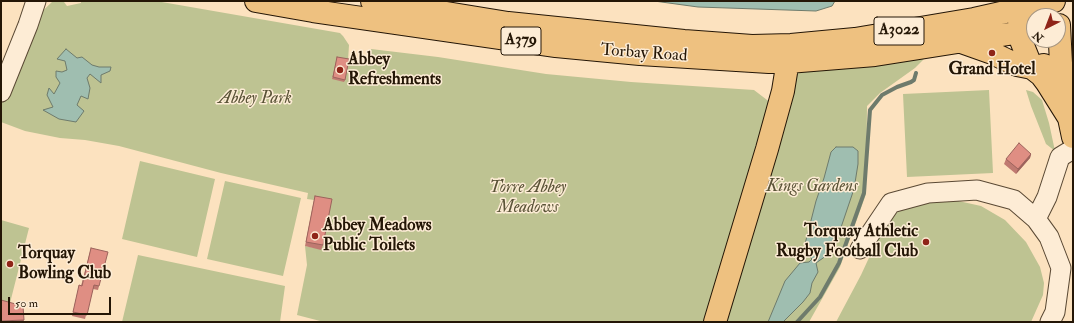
<!DOCTYPE html>
<html>
<head>
<meta charset="utf-8">
<style>
	body { margin:0 }
	#map { position:relative; width:1074px; height:323px; overflow:hidden; background:#fce2bf; font-family:"IM FELL Double Pica",serif }
	canvas { display:block }
	.frame { position:absolute; inset:0; border:2px solid #241606; pointer-events:none }
	.north { position:absolute; left:1026px; top:8px; width:40px; height:40px; box-sizing:border-box; background:#fdecd5; border:1px solid #a69682; border-radius:50%; rotate:222deg; font-size:11px; font-weight:700; line-height:16px; text-align:center; color:#241606 }
	.north::after { content:''; display:block; margin:auto; width:14px; height:18px; background:#8f2418; clip-path:polygon(50% 0,100% 100%,50% 72%,0 100%) }
	.scale { position:absolute; left:8px; top:297px; width:103px; height:18px; box-sizing:border-box; border:2px solid #241606; border-top:0; padding-left:5px; font-size:12px; line-height:14px; white-space:nowrap; color:#241606; -webkit-text-stroke:3px #fdecd5; paint-order:stroke }
</style>
</head>
<body>
<div id="map">
<canvas width="1074" height="323"></canvas>
<div class="frame"></div>
<div class="north">N</div>
<div class="scale">50 m</div>
</div>
<script>
const ctx = document.querySelector('canvas').getContext('2d');
ctx.lineJoin = 'round';
function fillPath(path, color) {
  ctx.fillStyle = color;
  ctx.fill(path, 'evenodd');
}
function shape(rows) {
  const path = new Path2D();
  for (const r of rows) {
    path.moveTo(r[0], r[1]);
    for (let i = 2; i < r.length; i += 2) path.lineTo(r[i], r[i + 1]);
  }
  return path;
}
function trace(path, color, width, dash) {
  ctx.strokeStyle = color;
  ctx.lineWidth = width;
  ctx.lineCap = dash ? 'butt' : 'round';
  ctx.setLineDash(dash || []);
  ctx.stroke(path);
}
function drawText(font, color, halo, rows, align = 'center') {
  ctx.font = font + ' "IM FELL Double Pica",serif';
  ctx.lineWidth = 3;
  ctx.setLineDash([]);
  ctx.textBaseline = 'middle';
  ctx.strokeStyle = halo;
  ctx.fillStyle = color;
  for (const [text, x, y, turn = 0] of rows) {
    ctx.save();
    ctx.translate(x, y);
    ctx.rotate((+turn || 0) * Math.PI / 180);
    ctx.textAlign = isNaN(turn) ? turn : align;
    if (halo) ctx.strokeText(text, 0, 0);
    ctx.fillText(text, 0, 0);
    ctx.restore();
  }
}
fillPath(shape([
	[53,1,60,1,64,2,67,6,81,3,81,1,156,1,340,33,343,36,349,45,348,61,367,64,371,49,438,57,546,74,631,82,754,90,771,103,704,322,324,322,297,315,307,265,305,246,321,249,314,200,307,199,308,193,221,173,119,146,85,140,60,138,25,131,1,122,1,92,28,25],
	[937,46,915,68,880,93,867,106,866,194,840,267,809,322,715,322,788,62],
	[989,90,993,173,907,177,903,94],
	[1026,90,1033,92,1042,100,1049,123,1055,151,1046,144,1031,106],
	[140,161,215,179,197,257,122,239],
	[225,181,301,198,283,276,207,259],
	[945,198,981,206,1005,220,1026,242,1040,267,1044,283,1043,295,1031,322,836,322,861,275,886,221,900,210],
	[1,220,29,228,10,303,1,301],
	[138,255,285,286,280,322,122,322]
]), '#bec392');
const water = shape([
	[654,1,835,1,832,6,816,11,698,7,654,1],
	[66,49,77,58,82,57,92,65,99,67,111,67,110,71,101,75,101,83,90,74,87,78,90,88,88,99,81,96,77,105,84,111,76,122,59,119,43,110,53,107,47,95,49,88,54,94,60,83,56,77,56,71,62,72,67,70,65,61,57,59,66,49],
	[836,147,853,147,858,151,858,164,854,189,833,251,816,263,818,272,812,283,810,293,803,302,783,322,768,322,785,281,800,263,809,262,812,259,806,253,805,244,816,201,824,178,831,152,836,147]
]);
fillPath(water, '#9fbeb0');
trace(water, '#6e7b6c', 1);
trace(shape([
	[797,322,820,297,839,263,864,193,870,110,882,95,897,87,911,82,914,80,916,73]
]), '#6e7b6c', 4);
const minor = shape([
	[1,92,28,25,36,1],
	[1036,219,1047,197,1060,157,1073,149],
	[860,249,891,203,928,193,977,190,1014,200,1036,219,1049,237,1061,268,1055,312,1050,322]
]);
const major = shape([
	[256,1,313,11,556,46,640,54,769,62,788,62,875,55,1034,30],
	[372,1,508,23,684,41,752,46,791,45,855,39,974,19,1054,1],
	[1020,19,1018,33,1032,68,1041,75,1047,83,1069,118],
	[1059,25,1061,63,1069,118,1073,137],
	[961,42,992,53,1017,65,1032,68,1044,65],
	[715,322,767,149,783,91,790,48]
]);
trace(minor, '#5a4934', 21);
trace(major, '#241606', 24);
trace(minor, '#fdecd5', 19);
trace(major, '#eec180', 22);
fillPath(shape([
	[337,57,345,80,344,82,332,79],
	[1031,154,1030,158,1016,174,1004,164,1006,159],
	[315,196,323,245,321,250,305,246,314,200],
	[91,248,99,286,98,290,93,289,85,319,72,316,78,290,79,285,81,286]
]), '#c07a71');
fillPath(shape([
	[1031,154,1030,158,1016,174,1018,169],
	[24,320,23,322,1,322,1,321]
]), '#9c635c');
const building = shape([
	[337,57,349,59,345,80,333,77,337,57],
	[1019,143,1031,154,1018,169,1006,159,1019,143],
	[315,196,332,199,323,245,306,242,315,196],
	[91,248,108,252,99,286,94,285,87,315,73,312,79,285,82,286,91,248],
	[1,300,23,306,24,320,1,321,1,300]
]);
fillPath(building, '#df8e83');
trace(building, '#9c635c', 1);
for (const [x, y, r, color] of [
	[992,53,4,"#8f2418"],
	[340,70,4,"#8f2418"],
	[315,236,4,"#8f2418"],
	[926,242,4,"#8f2418"],
	[10,264,4,"#8f2418"]
]) {
  const dot = new Path2D();
  dot.arc(x, y, r, 0, 2 * Math.PI);
  ctx.fillStyle = color;
  ctx.fill(dot);
  trace(dot, '#fdecd5', 1.5);
}
for (const [x, y, w] of [
	[899,31,50],
	[521,41,40]
]) {
  const box = new Path2D();
  box.roundRect(x - w / 2, y - 14, w, 28, 3);
  ctx.fillStyle = '#fdecd5';
  ctx.fill(box);
  trace(box, '#241606', 1);
}
drawText('bold 16px', '#241606', null, [
	["A3022",899,31],
	["A379",521,41]
]);
drawText('17px', '#241606', '#fdecd5', [
	["Torbay Road",644,54,4]
]);
drawText('bold 17px', '#241606', '#fdecd5', [
	["Abbey",348,60],
	["Refreshments",348,80],
	["Grand Hotel",992,70,"center"],
	["Abbey Meadows",323,226],
	["Public Toilets",323,246],
	["Torquay Athletic",918,232,"right"],
	["Rugby Football Club",918,252,"right"],
	["Torquay",18,254],
	["Bowling Club",18,274]
], 'left');
drawText('italic 17px', '#5a5337', '#fdecd5', [
	["Abbey Park",255,99],
	["Kings Gardens",812,187],
	["Torre Abbey",528,188],
	["Meadows",528,208]
]);
</script>
</body>
</html>
